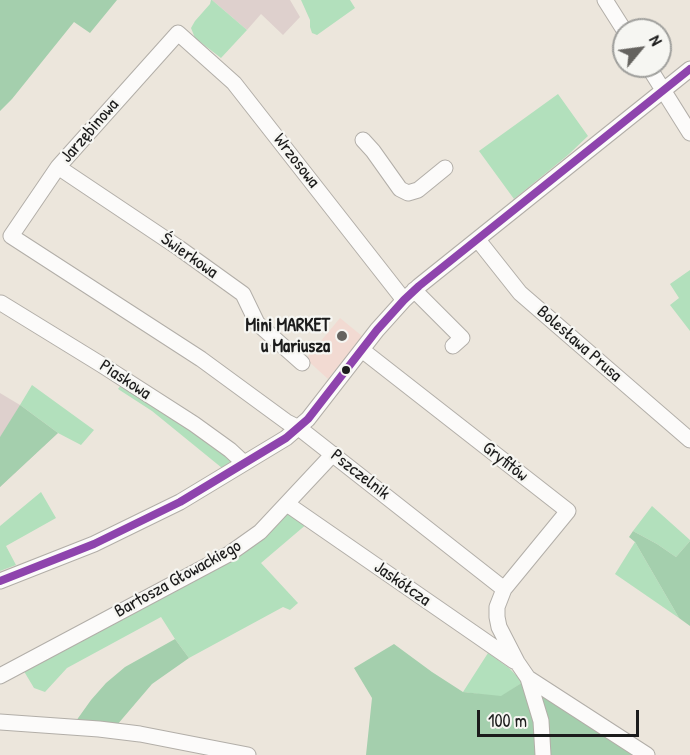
<!DOCTYPE html>
<html>
<head>
<meta charset="utf-8">
<style>
	body { margin:0 }
	#map { position:relative; width:690px; height:755px; overflow:hidden; background:#ece6dc; font-family:"Patrick Hand",sans-serif }
	canvas { display:block }
	.north { position:absolute; left:612px; top:18px; width:60px; height:60px; box-sizing:border-box; background:#f6f6f2; border:2px solid #9f9f9c; border-radius:50%; rotate:61deg; font-size:16px; font-weight:700; line-height:24px; text-align:center; color:#1c1c1c }
	.north::after { content:''; display:block; margin:auto; width:21px; height:27px; background:#65635f; clip-path:polygon(50% 0,100% 100%,50% 72%,0 100%) }
	.scale { position:absolute; left:477px; top:710px; width:162px; height:27px; box-sizing:border-box; border:3px solid #1c1c1c; border-top:0; padding-left:8px; font-size:18px; line-height:21px; white-space:nowrap; color:#1c1c1c; -webkit-text-stroke:4px #f6f6f2; paint-order:stroke }
</style>
</head>
<body>
<div id="map">
<canvas width="690" height="755"></canvas>
<div class="north">N</div>
<div class="scale">100 m</div>
</div>
<script>
const ctx = document.querySelector('canvas').getContext('2d');
ctx.lineJoin = 'round';
function fillPath(path, color) {
  ctx.fillStyle = color;
  ctx.fill(path, 'evenodd');
}
function shape(rows) {
  const path = new Path2D();
  for (const r of rows) {
    path.moveTo(r[0], r[1]);
    for (let i = 2; i < r.length; i += 2) path.lineTo(r[i], r[i + 1]);
  }
  return path;
}
function trace(path, color, width, dash) {
  ctx.strokeStyle = color;
  ctx.lineWidth = width;
  ctx.lineCap = dash ? 'butt' : 'round';
  ctx.setLineDash(dash || []);
  ctx.stroke(path);
}
function drawText(font, color, halo, rows, align = 'center') {
  ctx.font = font + ' "Patrick Hand",sans-serif';
  ctx.lineWidth = 4.5;
  ctx.setLineDash([]);
  ctx.textBaseline = 'middle';
  ctx.strokeStyle = halo;
  ctx.fillStyle = color;
  for (const [text, x, y, turn = 0] of rows) {
    ctx.save();
    ctx.translate(x, y);
    ctx.rotate((+turn || 0) * Math.PI / 180);
    ctx.textAlign = isNaN(turn) ? turn : align;
    if (halo) ctx.strokeText(text, 0, 0);
    ctx.fillText(text, 0, 0);
    ctx.restore();
  }
}
fillPath(shape([
	[340,318,362,336,328,379,306,359]
]), '#f2dad2');
fillPath(shape([
	[212,0,290,0,300,17,283,35,261,14,247,30],
	[0,393,20,405,58,433,0,487]
]), '#ded0cd');
fillPath(shape([
	[211,0,212,0,247,30,221,58,195,38,191,28,195,21,210,4],
	[301,0,350,0,355,8,317,35,312,33,310,27,310,20],
	[558,94,588,136,568,155,514,199,479,151],
	[690,270,690,331,670,305,679,298,670,284],
	[123,382,233,460,222,468,152,411,118,389],
	[32,385,94,430,81,445,58,433,20,405],
	[41,492,56,518,6,546,16,565,0,571,0,526],
	[652,506,690,540,690,541,676,557,657,544,633,531],
	[289,509,308,523,261,563,298,603,290,610,283,607,189,658,175,639,161,617,67,668,45,692,34,688,22,668,104,627],
	[635,542,679,618,615,574],
	[488,653,509,668,523,682,501,697,463,692]
]), '#b2e0bc');
fillPath(shape([
	[0,0,117,0,90,33,74,22,12,99,0,111],
	[20,405,58,433,0,487,0,437],
	[633,531,657,544,676,557,690,541,690,626,679,618,635,542,629,537],
	[175,639,189,658,152,684,117,725,76,721,91,700,106,683,125,667],
	[394,644,432,672,463,692,501,696,523,682,536,722,538,755,366,755,372,698,354,668],
	[540,695,639,755,547,755]
]), '#a4cfad');
const minor = shape([
	[605,0,624,30],
	[648,66,690,133],
	[363,140,373,151,400,189,408,193,418,190,445,168],
	[58,167,179,248,243,294,257,323,302,363],
	[478,240,520,293,690,440],
	[414,290,462,338,453,346],
	[404,300,234,83,178,33,58,167,11,236,201,359,287,422,299,428,504,589,497,607,497,617,499,627,517,662,528,678,647,755],
	[1,303,102,365,194,424,230,450,244,463],
	[362,350,568,511,504,589],
	[287,504,514,661],
	[0,581,94,544,180,502,286,438,308,419,377,330,404,300,419,286,690,69],
	[0,676,229,554,260,532,333,454],
	[528,678,541,721,543,755],
	[0,722,99,729,140,734,248,755]
]);
trace(minor, '#b2aea8', 17);
trace(minor, '#fcfbfa', 15);
trace(shape([
	[0,581,94,544,180,502,286,438,308,419,377,330,404,300,419,286,690,69]
]), '#8e44ad', 8);
for (const [x, y, r, color] of [
	[342,336,6,"#65635f"],
	[346,370,5,"#1c1c1c"]
]) {
  const dot = new Path2D();
  dot.arc(x, y, r, 0, 2 * Math.PI);
  ctx.fillStyle = color;
  ctx.fill(dot);
  trace(dot, '#f6f6f2', 2);
}
drawText('18px', '#1c1c1c', '#f6f6f2', [
	["Jarzębinowa",90,131,-49],
	["Wrzosowa",296,161,52],
	["Świerkowa",189,256,35],
	["Bolesława Prusa",579,344,41],
	["Piaskowa",125,380,33],
	["Gryfitów",505,462,38],
	["Pszczelnik",360,475,38],
	["Bartosza Głowackiego",178,579,-29],
	["Jaskółcza",402,584,35]
]);
drawText('bold 18px', '#1c1c1c', '#f6f6f2', [
	["Mini MARKET",330,326],
	["u Mariusza",330,347]
], 'right');
</script>
</body>
</html>
